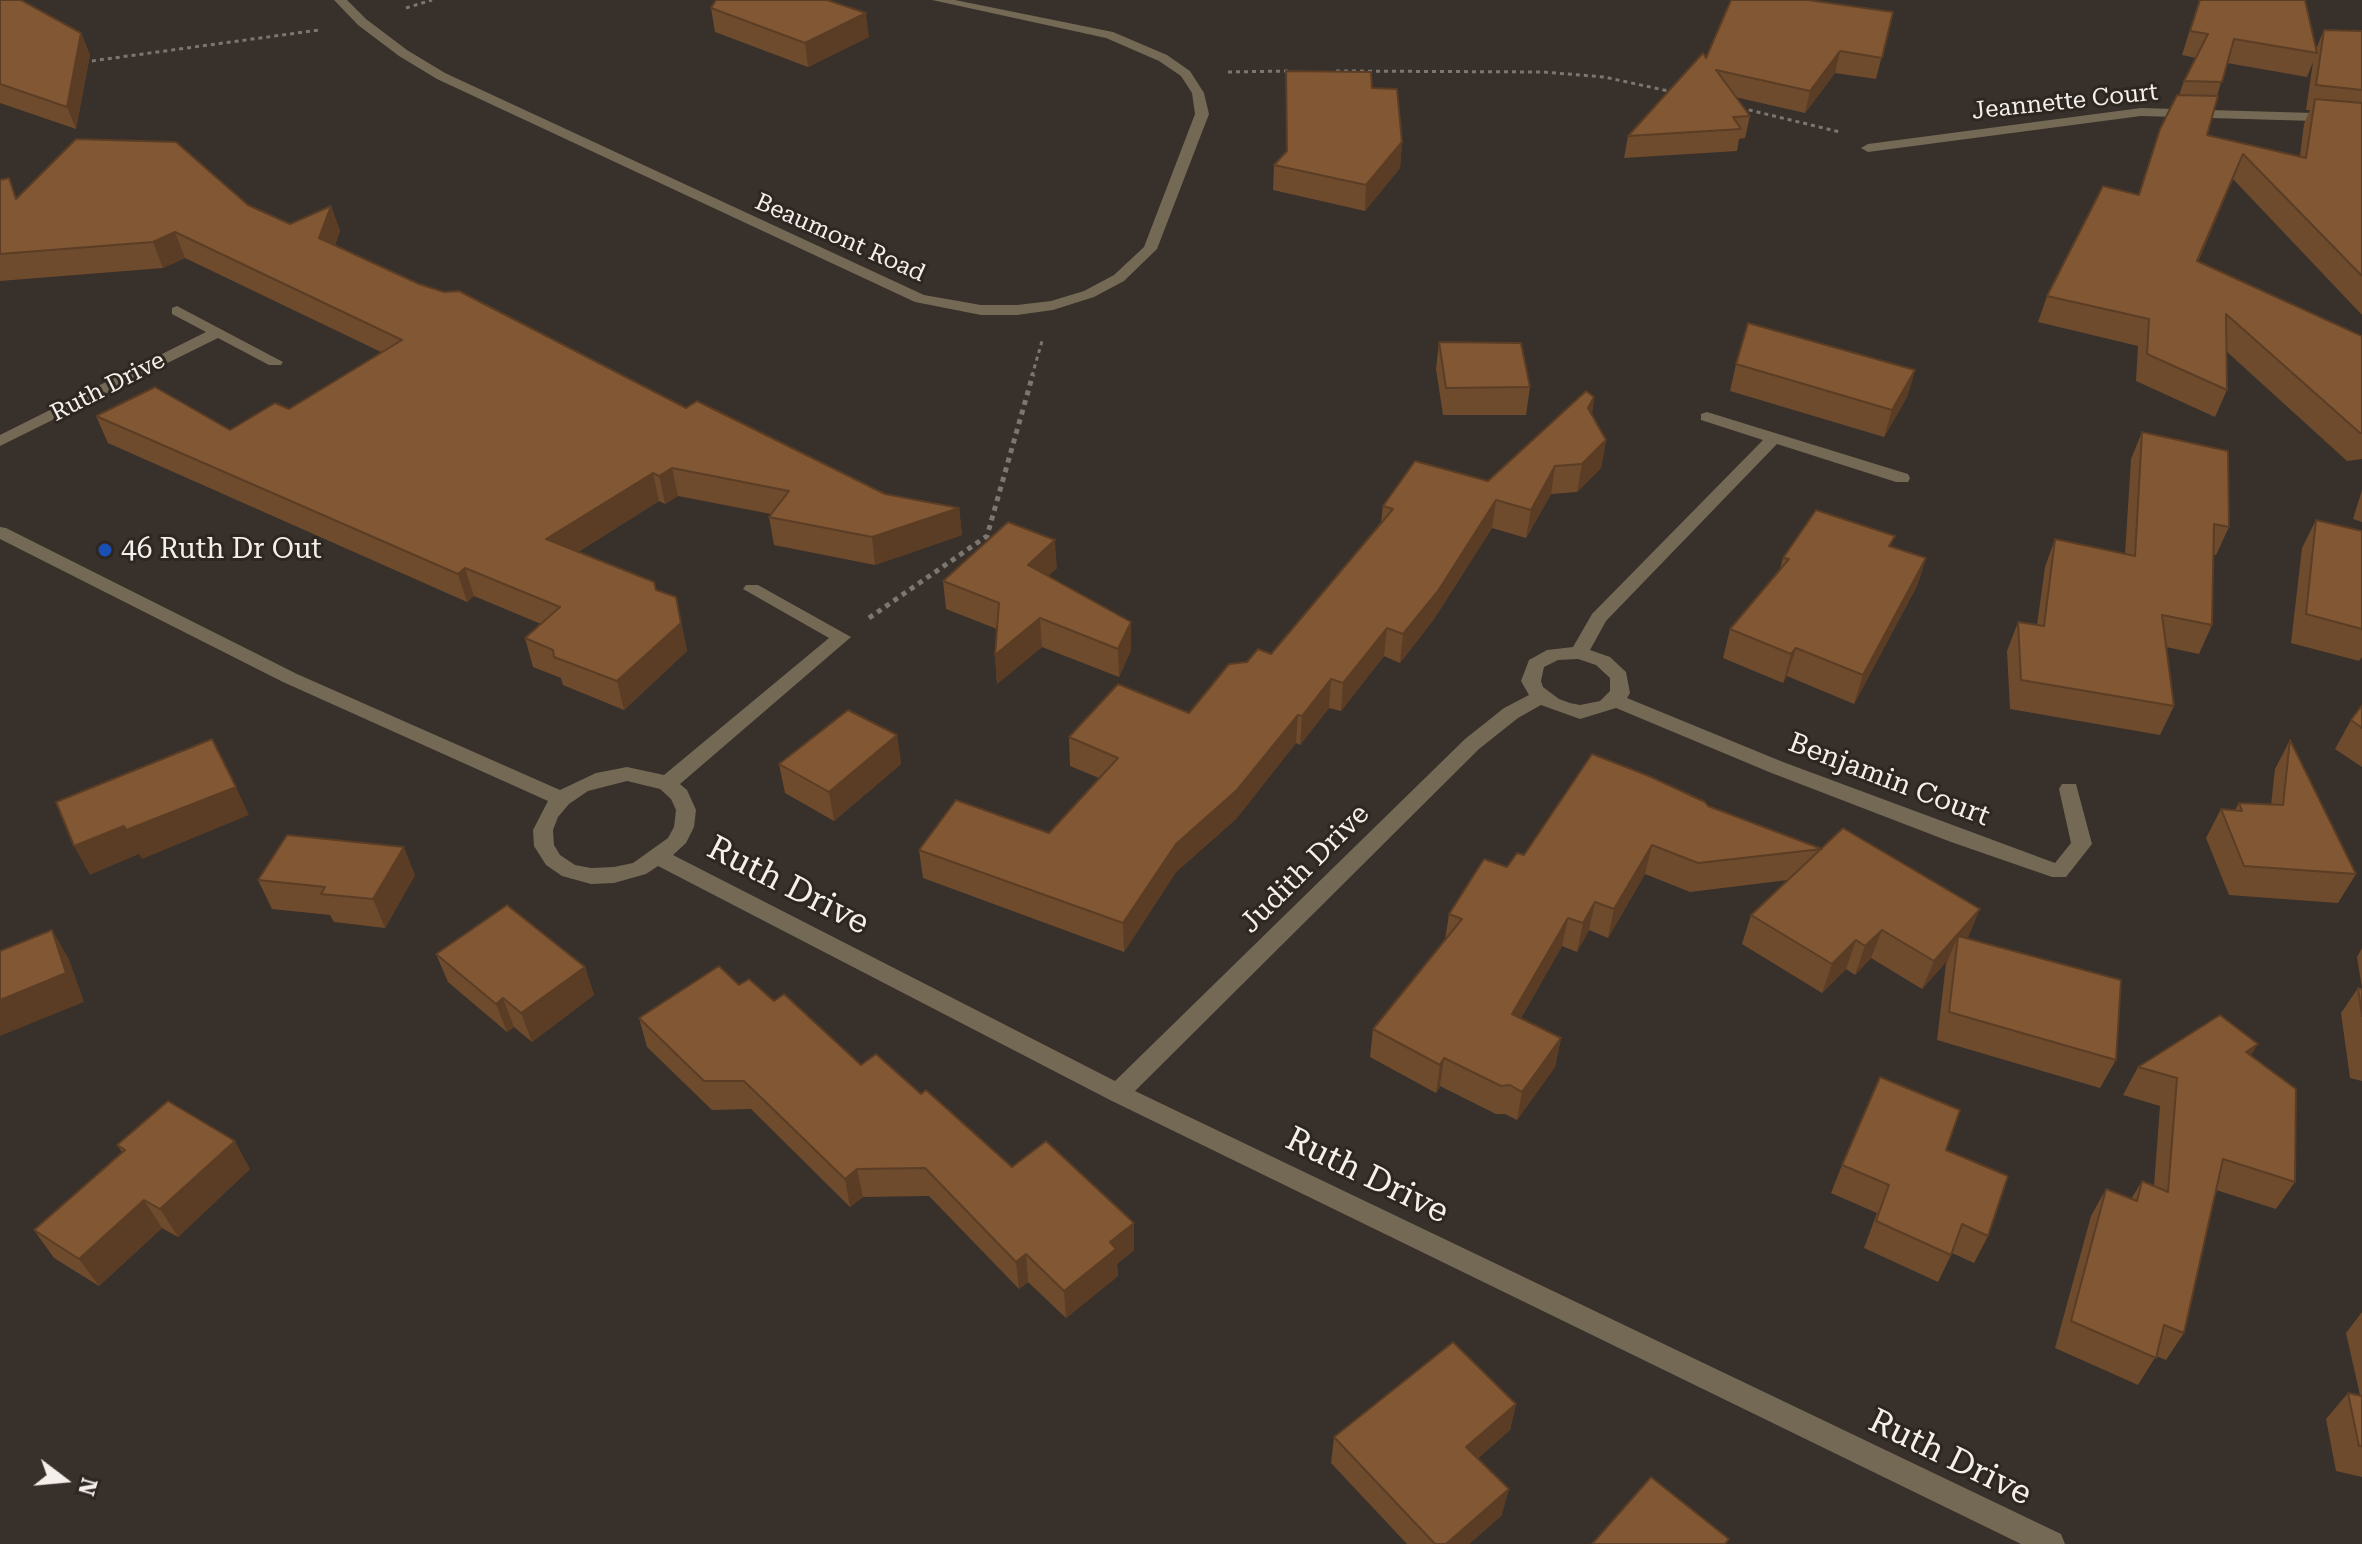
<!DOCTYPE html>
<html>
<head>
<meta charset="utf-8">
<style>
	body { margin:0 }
	#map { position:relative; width:2362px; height:1544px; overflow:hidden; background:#37302b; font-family:"Roboto Serif",serif }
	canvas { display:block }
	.north { position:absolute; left:24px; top:1440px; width:80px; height:80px; -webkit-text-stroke:6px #2d2621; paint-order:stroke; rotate:106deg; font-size:22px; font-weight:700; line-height:32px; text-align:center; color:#f4efeb }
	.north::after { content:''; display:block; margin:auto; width:28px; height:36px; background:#f4efeb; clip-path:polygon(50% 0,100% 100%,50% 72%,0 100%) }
</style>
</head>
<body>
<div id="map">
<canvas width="2362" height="1544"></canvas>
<div class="north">N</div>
</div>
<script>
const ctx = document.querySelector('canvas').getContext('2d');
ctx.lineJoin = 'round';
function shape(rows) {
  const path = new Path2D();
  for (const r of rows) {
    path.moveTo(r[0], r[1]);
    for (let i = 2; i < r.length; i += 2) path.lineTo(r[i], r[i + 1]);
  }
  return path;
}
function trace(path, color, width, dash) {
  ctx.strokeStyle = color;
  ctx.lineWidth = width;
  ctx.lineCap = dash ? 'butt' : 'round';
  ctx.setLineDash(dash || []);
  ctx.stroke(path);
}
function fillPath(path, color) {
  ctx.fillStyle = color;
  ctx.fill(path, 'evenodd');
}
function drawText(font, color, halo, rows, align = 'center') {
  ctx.font = font + ' "Roboto Serif",serif';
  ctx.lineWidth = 6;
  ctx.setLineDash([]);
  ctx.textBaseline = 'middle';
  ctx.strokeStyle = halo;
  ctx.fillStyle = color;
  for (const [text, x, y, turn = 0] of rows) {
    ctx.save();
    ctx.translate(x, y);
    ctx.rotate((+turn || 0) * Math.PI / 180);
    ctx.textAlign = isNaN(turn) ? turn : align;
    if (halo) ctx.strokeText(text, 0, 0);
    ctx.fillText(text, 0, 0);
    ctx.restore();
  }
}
trace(shape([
	[406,8,432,0],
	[84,62,319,30],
	[1336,71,1543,72,1604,77,1673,92],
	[1228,72,1290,71],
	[1741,108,1840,132],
	[1032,376,1042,341]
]), '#7c7671', 3, [4, 4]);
trace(shape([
	[869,618,987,536,1033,374]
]), '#7c7671', 5, [5, 5]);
fillPath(shape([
	[334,0,347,0,366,19,407,50,445,73,924,295,981,305,1017,305,1051,301,1084,291,1114,275,1144,247,1195,114,1192,93,1181,76,1159,61,1106,38,932,0,955,0,1113,32,1167,55,1190,71,1204,93,1209,114,1157,249,1124,281,1094,297,1053,310,1017,315,981,315,915,302,437,79,399,56,358,25,334,0],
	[2141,108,2314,113,2362,119,2362,127,2314,121,2141,116,1868,152,1861,148,1868,144,2141,108],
	[177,306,283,362,281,365,269,365,218,338,0,446,0,435,206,332,172,314,172,308,177,306],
	[1707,412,1908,474,1910,478,1908,482,1896,482,1777,444,1606,621,1590,650,1610,657,1626,672,1630,693,1627,698,1783,762,2055,863,2071,843,2059,789,2062,784,2076,784,2092,844,2066,877,2052,877,1951,842,1769,772,1616,708,1580,719,1541,705,1518,718,1479,749,1135,1091,2061,1534,2065,1544,2021,1544,1110,1100,658,866,646,874,614,883,591,884,562,876,546,865,534,846,533,830,548,801,283,682,0,539,0,527,6,528,297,674,560,790,596,773,627,767,664,775,829,638,743,589,746,585,758,585,851,637,680,784,687,790,696,810,694,827,686,843,673,855,1115,1081,1465,739,1504,708,1529,695,1521,681,1529,660,1547,650,1573,647,1592,614,1763,440,1701,420,1701,414,1707,412],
	[1578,659,1596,665,1610,678,1610,691,1600,701,1580,705,1570,703,1559,699,1543,687,1541,681,1544,667,1558,660,1578,659],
	[627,781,660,789,671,799,676,810,674,827,668,838,633,863,614,867,591,868,575,865,560,855,554,845,553,830,558,817,569,804,588,791,627,781]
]), '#746954');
fillPath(shape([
	[0,0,81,33,90,55,76,129,0,103],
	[2199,0,2305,0,2316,49,2324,30,2362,31,2362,315,2233,179,2198,262,2362,336,2362,459,2347,461,2226,351,2227,390,2215,417,2136,381,2138,346,2038,322,2047,296,2138,195,2160,129,2179,95,2184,81,2196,58,2182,55],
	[2313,62,2306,110,2310,110,2304,124,2300,156,2207,135,2217,96,2227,63,2307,77],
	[711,8,869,37,808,67,715,32],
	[1893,12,1876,79,1835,73,1805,113,1735,97,1750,116,1745,138,1739,139,1737,151,1624,158,1628,136,1706,58],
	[1286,71,1372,88,1402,142,1400,168,1365,211,1273,190,1274,165,1286,152],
	[0,180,17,197,248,205,290,224,331,206,340,231,335,245,686,408,885,494,959,508,962,535,875,565,774,545,769,517,771,514,678,496,665,504,659,501,578,552,656,590,676,597,687,651,624,710,563,685,561,678,533,667,525,638,541,624,474,596,467,602,108,443,96,416,230,430,289,409,381,352,185,258,163,268,0,281],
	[1439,342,1530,387,1526,415,1443,415,1436,369],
	[1736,364,1915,370,1907,397,1884,437,1730,391],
	[1594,397,1592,414,1606,440,1601,468,1577,492,1551,494,1526,538,1492,528,1434,619,1400,663,1384,656,1341,711,1329,708,1300,745,1296,743,1236,819,1176,872,1124,952,923,878,919,850,1049,833,1099,778,1070,766,1069,737,1189,713,1247,662,1271,654,1381,523,1383,506,1488,481],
	[2142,432,2229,527,2216,555,2213,554,2212,625,2199,654,2166,647,2174,706,2160,735,2010,709,2007,651,2018,622,2037,625,2045,567,2055,539,2125,554,2131,459],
	[2362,490,2362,522,2353,519],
	[2316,520,2362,531,2362,657,2359,661,2291,643,2302,548],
	[1892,547,1926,558,1917,586,1854,704,1787,676,1783,683,1723,658,1730,629,1780,569,1783,558],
	[1057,568,1048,576,1131,650,1119,677,1042,647,997,684,995,655,997,629,946,609,943,581],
	[2362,705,2362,767,2335,749,2351,720],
	[897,735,901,764,834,821,785,793,779,764],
	[2290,740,2356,874,2338,903,2229,895,2206,838,2221,809,2235,810,2239,803,2271,805,2275,769],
	[1708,806,1821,848,1968,938,2116,1060,2100,1088,1937,1040,1946,964,1948,960,1922,989,1871,958,1855,975,1846,969,1822,993,1742,944,1751,915,1788,880,1690,892,1645,874,1608,938,1589,930,1577,952,1562,946,1521,1018,1561,1038,1555,1067,1517,1120,1505,1114,1496,1114,1440,1086,1436,1093,1370,1057,1373,1029,1445,940,1449,914,1507,867,1524,855],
	[415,875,385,928,334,922,330,915,272,909,258,880],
	[2362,948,2362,988,2357,957],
	[436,954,585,967,594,995,532,1042,514,1027,507,1032,448,982],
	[739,985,774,1001,861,1065,921,1094,1012,1167,1134,1250,1117,1264,1118,1276,1066,1318,1028,1282,1019,1289,929,1196,863,1197,850,1207,751,1109,712,1110,647,1047,639,1018],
	[2358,988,2362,989,2362,1081,2350,1078,2341,1013],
	[2251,1056,2295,1182,2276,1209,2216,1190,2184,1333,2166,1360,2156,1356,2138,1385,2055,1348,2091,1216,2106,1189,2131,1199,2142,1181,2154,1186,2160,1106,2123,1095,2138,1067],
	[117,1145,250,1169,178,1237,162,1228,99,1286,54,1258,34,1230,122,1152],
	[1946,1150,1988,1236,1974,1263,1952,1253,1938,1282,1864,1248,1877,1213,1831,1193,1842,1165],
	[2362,1312,2362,1477,2336,1471,2326,1419,2348,1393,2360,1395,2346,1333],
	[1516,1404,1510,1430,1477,1459,1502,1515,1469,1544,1407,1544,1331,1463,1334,1437]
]), '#6f4b2d');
fillPath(shape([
	[866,13,869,37,808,67,805,43],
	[81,33,90,55,76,129,67,107],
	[1840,51,1835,73,1805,113,1810,91],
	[1402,142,1400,168,1365,211,1366,185],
	[331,206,340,231,328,264,319,238],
	[175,232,185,258,163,268,153,242],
	[1915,370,1907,397,1884,437,1892,410],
	[1594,397,1590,424,1588,408],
	[1606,440,1601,468,1577,492,1582,464],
	[1555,466,1551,494,1526,538,1531,510],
	[672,468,678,496,665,504,659,476],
	[653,473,659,501,553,567,546,539],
	[1496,500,1492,528,1434,619,1400,663,1403,634],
	[959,508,962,535,875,565,872,537],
	[1055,540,1057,568,1030,594,1028,565],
	[1926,558,1917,586,1854,704,1863,675],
	[465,568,474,596,467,602,458,574],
	[676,597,687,651,624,710,617,681],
	[1040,618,1042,647,997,684,995,655],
	[1131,622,1131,650,1119,677,1118,649],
	[1387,628,1384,656,1341,711,1343,683],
	[1796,648,1787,676,1783,683,1791,654],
	[1331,679,1329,708,1300,745,1302,716],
	[1298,715,1296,743,1236,819,1176,872,1124,952,1123,923,1176,844],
	[897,735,901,764,834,821,829,792],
	[236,787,249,815,142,859,139,854,90,875,74,846,124,826],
	[1652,845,1645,874,1608,938,1614,909],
	[404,847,415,875,385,928,373,899],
	[1595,902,1589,930,1577,952,1583,923],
	[1980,909,1968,938,1956,951,1958,936,1948,960,1922,989,1934,961],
	[1568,918,1562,946,1507,1042,1512,1014],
	[52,930,69,959,84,1002,0,1036,0,1000],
	[1882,930,1871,958,1855,975,1865,946],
	[1856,940,1846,969,1822,993,1832,964],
	[585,967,594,995,532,1042,521,1013],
	[503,998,514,1027,507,1032,496,1004],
	[1561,1038,1555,1067,1517,1120,1522,1092],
	[2258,1044,2241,1072,2246,1052],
	[1444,1058,1440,1086,1436,1093,1440,1065],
	[235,1141,250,1169,178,1237,160,1209],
	[857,1169,863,1197,850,1207,845,1179],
	[144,1200,162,1228,99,1286,79,1259],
	[1134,1223,1134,1250,1117,1264,1118,1276,1066,1318,1064,1291,1110,1242],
	[1026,1254,1028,1282,1019,1289,1016,1262],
	[1516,1404,1510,1430,1460,1473,1466,1447],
	[1509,1489,1502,1515,1469,1544,1446,1544]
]), '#5a3d24');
const building = shape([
	[0,0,21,0,81,33,67,107,0,84,0,0],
	[716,0,827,0,866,13,805,43,711,8,716,0],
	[1731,0,1808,0,1893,12,1882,58,1840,51,1810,91,1716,70,1750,116,1733,117,1741,129,1628,136,1703,53,1706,58,1731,0],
	[2200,0,2305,0,2317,53,2234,39,2222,82,2184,81,2208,34,2190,31,2200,0],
	[2324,30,2362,31,2362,90,2316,85,2324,30],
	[1286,71,1371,72,1372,88,1397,89,1402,142,1366,185,1274,165,1287,151,1286,71],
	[2177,95,2218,96,2207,135,2306,158,2315,99,2362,103,2362,276,2243,154,2197,261,2362,336,2362,433,2360,433,2226,314,2227,390,2147,354,2149,319,2047,296,2103,186,2139,195,2160,129,2177,95],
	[76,139,176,142,248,205,290,224,331,206,319,238,419,284,444,292,459,291,686,408,697,401,885,494,959,508,872,537,769,517,789,491,672,468,659,476,653,473,546,539,654,582,656,590,676,597,681,623,617,681,554,657,553,650,525,638,560,607,465,568,458,574,96,416,155,387,230,430,275,403,289,409,402,340,175,232,153,242,0,254,0,180,9,178,16,199,76,139],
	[1748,323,1915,370,1892,410,1736,364,1748,323],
	[1439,342,1521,343,1530,387,1446,388,1439,342],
	[1586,391,1594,397,1588,408,1606,440,1582,464,1555,466,1531,510,1496,500,1438,591,1403,634,1387,628,1343,683,1331,679,1302,716,1298,715,1237,790,1176,844,1123,923,919,850,956,800,1049,833,1118,758,1069,737,1118,684,1189,713,1229,664,1247,662,1258,649,1271,654,1393,509,1383,506,1415,461,1488,481,1586,391],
	[2142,432,2228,451,2229,527,2214,524,2212,625,2162,615,2174,706,2021,680,2018,622,2044,626,2055,539,2135,556,2142,432],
	[1816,510,1895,536,1889,546,1926,558,1863,675,1796,648,1791,654,1730,629,1789,559,1783,558,1816,510],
	[2316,520,2362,531,2362,629,2306,614,2316,520],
	[1008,522,1055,540,1028,565,1131,622,1118,649,1040,618,995,655,999,603,943,581,1008,522],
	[2362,705,2362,728,2351,720,2362,705],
	[848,710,897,735,829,792,779,764,848,710],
	[212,739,236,787,126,830,124,826,74,846,56,802,212,739],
	[2290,740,2356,874,2244,866,2221,809,2242,811,2239,803,2283,805,2290,740],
	[1592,754,1649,776,1705,802,1708,806,1822,849,1698,863,1652,845,1614,909,1595,902,1583,923,1568,918,1512,1014,1561,1038,1522,1092,1510,1085,1501,1086,1444,1058,1440,1065,1373,1029,1462,919,1449,914,1484,859,1507,867,1517,853,1524,855,1592,754],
	[1843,828,1980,909,1934,961,1882,930,1865,946,1856,940,1832,964,1751,915,1843,828],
	[287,835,404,847,373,899,321,894,325,887,258,880,287,835],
	[507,905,585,967,521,1013,503,998,496,1004,436,954,507,905],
	[52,930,66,973,0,1000,0,951,52,930],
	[1958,936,2121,980,2116,1060,1949,1012,1958,936],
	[719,966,739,985,749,979,774,1001,784,994,861,1065,876,1054,921,1094,926,1090,1012,1167,1046,1141,1134,1223,1110,1242,1116,1249,1064,1291,1026,1254,1016,1262,925,1168,857,1169,845,1179,744,1081,704,1081,639,1018,719,966],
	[2358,988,2362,989,2362,1016,2358,988],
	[2220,1015,2258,1044,2246,1052,2296,1089,2295,1182,2223,1159,2184,1333,2164,1325,2156,1358,2071,1321,2106,1189,2137,1201,2142,1181,2168,1192,2177,1078,2138,1067,2220,1015],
	[1880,1077,1960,1110,1946,1150,2008,1176,1988,1236,1962,1224,1951,1255,1876,1221,1889,1185,1842,1165,1880,1077],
	[168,1101,235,1141,160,1209,144,1200,79,1259,34,1230,125,1150,117,1145,168,1101],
	[1453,1342,1516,1404,1466,1447,1509,1489,1446,1544,1435,1544,1334,1437,1453,1342],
	[2348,1393,2362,1396,2362,1446,2359,1446,2348,1393],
	[1651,1477,1729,1539,1725,1544,1592,1544,1651,1477]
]);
fillPath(building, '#815734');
trace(building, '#5a3d24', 2);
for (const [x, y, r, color] of [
	[105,550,8,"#1a4fb4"]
]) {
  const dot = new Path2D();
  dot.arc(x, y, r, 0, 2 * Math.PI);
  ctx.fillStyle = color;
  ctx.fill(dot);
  trace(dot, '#2d2621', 3);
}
drawText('24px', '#f4efeb', '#2d2621', [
	["Jeannette Court",2065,102,-6],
	["Beaumont Road",840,238,24],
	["Ruth Drive",108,387,-27]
]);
drawText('28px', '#f4efeb', '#2d2621', [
	["46 Ruth Dr Out",121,550]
], 'left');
drawText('28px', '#f4efeb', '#2d2621', [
	["Benjamin Court",1889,780,21],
	["Judith Drive",1305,869,-45]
]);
drawText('34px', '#f4efeb', '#2d2621', [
	["Ruth Drive",788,886,27],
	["Ruth Drive",1367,1176,26],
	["Ruth Drive",1950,1458,26]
]);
</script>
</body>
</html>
